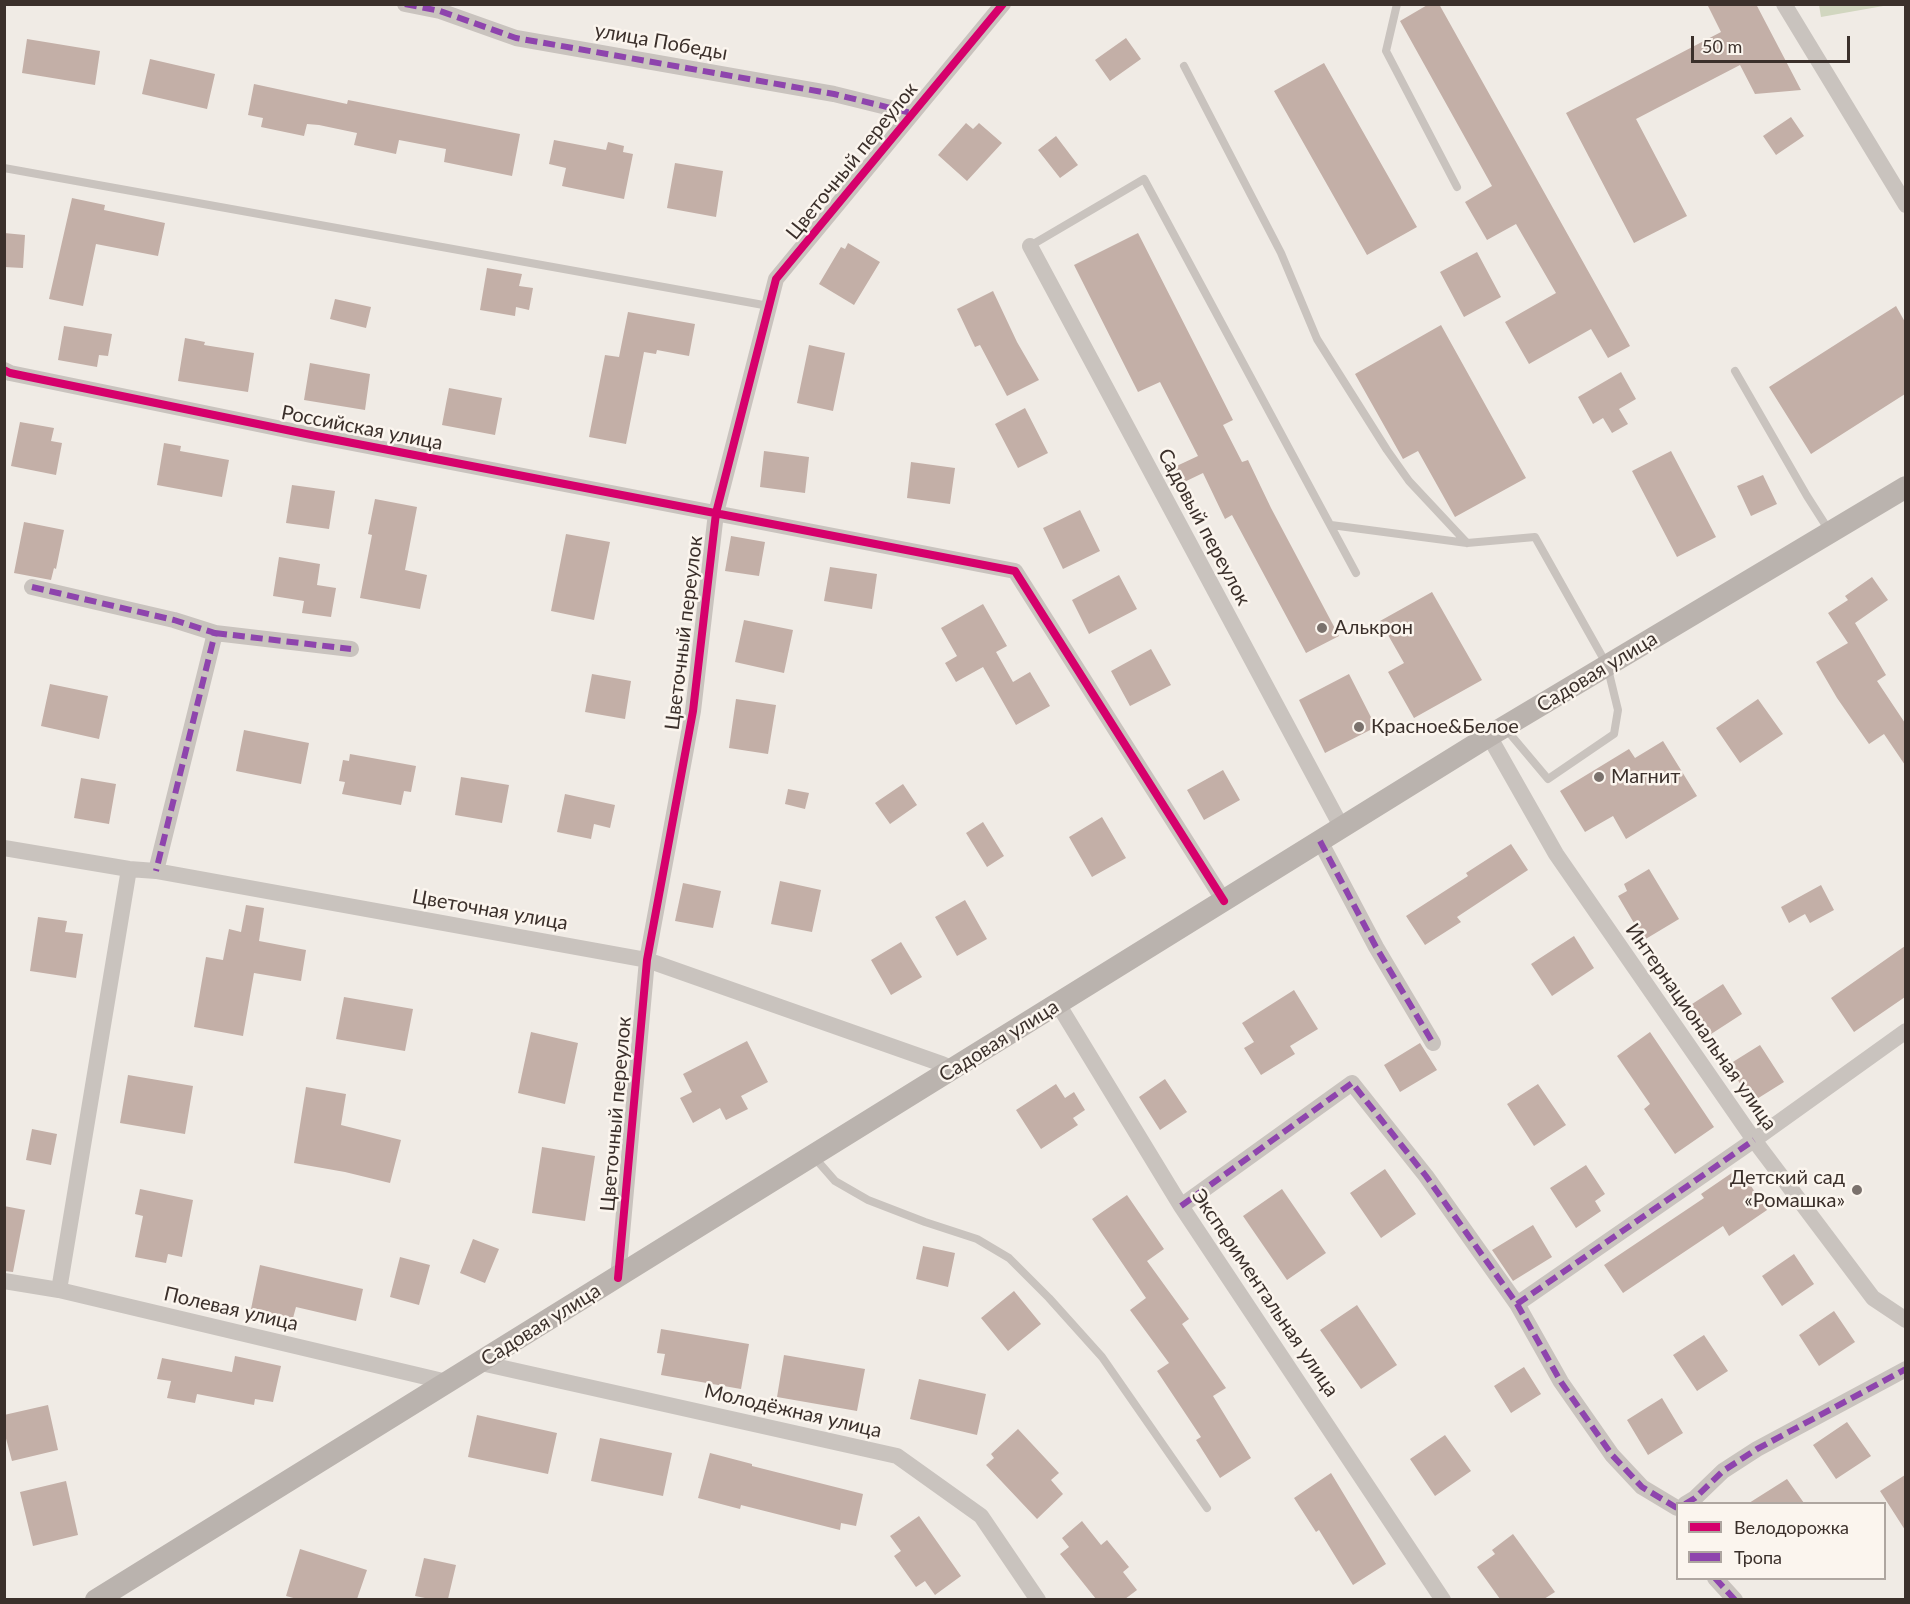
<!DOCTYPE html>
<html>
<head>
<meta charset="utf-8">
<style>
	body { margin:0 }
	#map { position:relative; width:1910px; height:1604px; overflow:hidden; background:#f0ebe5; font-family:Lato,sans-serif }
	canvas { display:block }
	.frame { position:absolute; inset:0; border:6px solid #3b302b; pointer-events:none }
	.legend { position:absolute; left:1676px; top:1502px; width:210px; height:78px; box-sizing:border-box; background:#fbf5ee; border:2px solid #aea6a0; margin:0; padding:8px 10px; list-style:none; font-size:18px; color:#3b302b }
	.legend li { display:flex; align-items:center; gap:12px; height:30px }
	.legend b { width:30px; border:2px solid #aea6a0 }
	.scale { position:absolute; left:1691px; top:36px; width:159px; height:27px; box-sizing:border-box; border:3px solid #3b302b; border-top:0; padding-left:8px; font-size:18px; line-height:21px; white-space:nowrap; color:#3b302b; -webkit-text-stroke:4px #fbf5ee; paint-order:stroke }
</style>
</head>
<body>
<div id="map">
<canvas width="1910" height="1604"></canvas>
<div class="frame"></div>
<ul class="legend">
<li><b style="height:8px;background:#d6006c"></b>Велодорожка</li>
<li><b style="height:8px;background:#8e44ad"></b>Тропа</li>
</ul>
<div class="scale">50 m</div>
</div>
<script>
const ctx = document.querySelector('canvas').getContext('2d');
ctx.lineJoin = 'round';
function fillPath(path, color) {
  ctx.fillStyle = color;
  ctx.fill(path, 'evenodd');
}
function shape(rows) {
  const path = new Path2D();
  for (const r of rows) {
    path.moveTo(r[0], r[1]);
    for (let i = 2; i < r.length; i += 2) path.lineTo(r[i], r[i + 1]);
  }
  return path;
}
function trace(path, color, width, dash) {
  ctx.strokeStyle = color;
  ctx.lineWidth = width;
  ctx.lineCap = dash ? 'butt' : 'round';
  ctx.setLineDash(dash || []);
  ctx.stroke(path);
}
function drawText(font, color, halo, rows, align = 'center') {
  ctx.font = font + ' Lato,sans-serif';
  ctx.lineWidth = 5;
  ctx.setLineDash([]);
  ctx.textBaseline = 'middle';
  ctx.strokeStyle = halo;
  ctx.fillStyle = color;
  for (const [text, x, y, turn = 0] of rows) {
    ctx.save();
    ctx.translate(x, y);
    ctx.rotate((+turn || 0) * Math.PI / 180);
    ctx.textAlign = isNaN(turn) ? turn : align;
    if (halo) ctx.strokeText(text, 0, 0);
    ctx.fillText(text, 0, 0);
    ctx.restore();
  }
}
fillPath(shape([
	[1889,5,1821,17,1819,5,1889,4]
]), '#d1d6bf');
fillPath(shape([
	[1429,4,1439,4,1630,346,1608,358,1591,329,1529,364,1505,322,1556,293,1516,224,1487,240,1465,202,1492,186,1400,21],
	[1707,4,1756,4,1801,90,1755,94,1740,65,1636,119,1687,216,1634,243,1566,113,1721,32],
	[1126,38,1141,59,1110,81,1095,60],
	[27,39,100,51,95,85,22,73],
	[150,59,215,74,207,109,142,94],
	[1324,63,1417,227,1367,255,1274,91],
	[254,84,347,104,348,100,520,134,512,176,444,162,446,149,399,140,396,154,354,145,357,133,319,125,307,124,304,136,261,127,263,118,248,115],
	[1791,117,1804,136,1776,155,1763,136],
	[966,123,973,129,979,123,1002,143,967,181,938,155],
	[1056,136,1078,165,1060,178,1038,150],
	[554,140,606,150,608,142,624,146,623,152,633,154,624,199,562,186,566,168,549,164],
	[675,163,723,171,716,217,667,208],
	[72,198,105,205,104,210,165,223,158,256,96,244,83,306,49,299],
	[4,233,25,235,23,268,4,267],
	[1138,233,1233,420,1223,425,1242,462,1248,460,1271,508,1339,636,1306,653,1232,515,1225,519,1203,473,1176,486,1168,470,1198,456,1160,382,1138,392,1074,265],
	[848,243,880,262,854,305,819,284,841,247,845,249],
	[1477,252,1501,297,1464,317,1440,272],
	[487,268,522,274,519,286,533,288,529,310,516,307,515,316,480,310],
	[993,291,1017,342,1039,380,1007,396,980,345,975,347,957,309],
	[335,299,371,307,366,328,330,319],
	[1896,306,1905,322,1905,394,1811,454,1769,387],
	[628,312,695,324,689,356,657,350,656,354,644,352,626,444,589,437,605,355,619,357],
	[1441,325,1526,478,1455,517,1418,451,1403,459,1355,374],
	[64,326,112,334,108,356,99,355,97,367,58,360],
	[185,338,205,342,204,345,254,353,248,392,178,381],
	[809,345,845,353,833,411,797,403],
	[310,363,370,374,365,410,304,400],
	[1621,372,1636,399,1619,409,1628,424,1612,433,1603,418,1593,424,1578,397],
	[449,388,502,398,495,435,442,425],
	[1025,408,1048,453,1018,468,995,424],
	[20,422,54,428,51,441,62,443,56,475,11,466],
	[164,443,181,446,180,451,229,460,222,497,157,485],
	[764,451,809,457,805,493,760,487],
	[1671,451,1716,537,1677,557,1632,471],
	[911,462,955,468,950,504,907,498],
	[1763,475,1777,504,1751,516,1737,486],
	[292,485,335,491,329,529,286,523],
	[375,499,417,507,405,570,427,575,420,609,360,598,372,535,368,534],
	[1080,510,1100,551,1063,569,1043,528],
	[24,522,64,530,56,569,54,568,51,580,14,573],
	[566,534,610,542,594,620,551,611],
	[731,536,765,542,759,576,725,571],
	[279,557,320,564,317,585,336,588,331,617,302,613,304,601,273,596],
	[830,567,877,574,872,609,824,601],
	[1119,575,1137,609,1089,634,1072,600],
	[1872,577,1888,600,1855,623,1886,675,1877,681,1905,723,1905,765,1884,734,1869,744,1837,698,1816,662,1848,643,1828,613,1848,600,1845,596],
	[1432,592,1482,680,1414,718,1388,672,1404,663,1380,621],
	[983,604,1007,646,996,652,1013,682,1030,672,1050,706,1016,725,983,667,956,682,945,663,957,656,941,628],
	[744,620,793,630,784,673,735,662],
	[1151,649,1171,685,1130,706,1111,671],
	[592,674,631,681,625,719,585,712],
	[1349,674,1376,727,1325,753,1299,700],
	[50,684,108,696,99,739,41,726],
	[736,699,776,705,768,754,729,748],
	[1758,699,1783,734,1740,763,1716,728],
	[244,730,309,743,301,784,236,771],
	[1663,741,1697,796,1626,839,1613,816,1585,832,1560,791,1629,749,1635,758],
	[350,754,416,766,411,792,404,791,401,805,342,794,345,782,339,781,343,760,349,761],
	[1223,770,1240,800,1204,820,1187,790],
	[461,777,509,785,502,823,455,815],
	[81,778,116,784,109,824,74,818],
	[903,784,917,805,890,824,875,803],
	[788,789,809,793,805,809,785,804],
	[565,794,615,805,610,828,594,824,591,839,557,832],
	[1102,817,1126,858,1092,877,1069,837],
	[983,822,1004,856,987,867,966,833],
	[1511,844,1528,870,1457,917,1461,922,1425,945,1406,916,1468,876,1466,873],
	[1649,869,1679,919,1644,940,1618,896,1627,891,1624,884],
	[780,881,821,890,812,932,771,924],
	[683,883,721,891,713,928,675,921],
	[1821,885,1834,910,1810,923,1805,914,1789,923,1781,907],
	[965,900,987,939,957,956,935,917],
	[246,905,264,908,259,941,306,950,301,981,254,973,243,1036,194,1027,206,957,223,960,229,929,241,932],
	[38,917,67,921,65,932,83,934,76,978,30,971],
	[1574,936,1594,968,1552,996,1531,964],
	[901,942,922,977,891,995,871,960],
	[1905,946,1905,997,1854,1032,1831,998],
	[1723,984,1742,1014,1708,1036,1689,1006],
	[1294,990,1318,1029,1290,1046,1295,1054,1261,1075,1244,1048,1254,1042,1242,1023],
	[344,997,413,1009,405,1051,336,1039],
	[531,1032,578,1043,565,1104,518,1093],
	[1650,1032,1714,1127,1675,1154,1644,1109,1650,1104,1617,1056],
	[747,1041,768,1082,741,1096,748,1109,726,1120,720,1108,693,1123,680,1098,692,1092,683,1074],
	[1420,1043,1437,1070,1400,1092,1384,1065],
	[1760,1045,1784,1082,1752,1102,1728,1065],
	[128,1075,193,1086,185,1134,120,1123],
	[1165,1079,1187,1112,1160,1130,1139,1097],
	[1056,1084,1065,1098,1074,1092,1085,1110,1073,1118,1078,1125,1041,1149,1016,1110],
	[1538,1084,1566,1125,1534,1146,1507,1104],
	[306,1087,346,1094,341,1125,401,1140,390,1183,345,1172,294,1163],
	[32,1129,57,1134,51,1165,26,1160],
	[542,1147,595,1156,585,1221,532,1213],
	[1586,1165,1605,1194,1595,1201,1601,1211,1576,1228,1550,1188],
	[1739,1168,1767,1210,1729,1236,1723,1226,1623,1293,1604,1265,1704,1198,1701,1194],
	[1385,1169,1416,1214,1381,1238,1350,1193],
	[140,1189,193,1200,182,1257,168,1254,166,1263,135,1257,143,1216,135,1214],
	[1282,1189,1326,1253,1287,1280,1243,1216],
	[1127,1195,1164,1249,1147,1261,1189,1319,1182,1324,1226,1388,1213,1396,1251,1458,1220,1478,1196,1440,1201,1437,1157,1371,1169,1363,1130,1310,1146,1298,1092,1219],
	[4,1206,25,1210,13,1272,4,1271],
	[1533,1225,1552,1257,1513,1281,1492,1250],
	[473,1239,499,1249,485,1283,460,1273],
	[923,1246,955,1253,948,1287,916,1279],
	[1794,1254,1814,1284,1782,1306,1762,1276],
	[400,1257,430,1265,419,1305,390,1297],
	[260,1265,363,1289,356,1321,296,1307,293,1318,251,1309],
	[1014,1291,1041,1324,1008,1351,981,1318],
	[1357,1305,1397,1365,1361,1389,1320,1330],
	[1834,1311,1855,1342,1819,1366,1799,1335],
	[661,1329,749,1344,741,1389,661,1375,665,1354,657,1353],
	[1704,1335,1728,1371,1697,1391,1673,1355],
	[784,1355,865,1369,857,1411,777,1397],
	[235,1356,281,1366,273,1402,255,1399,254,1405,197,1394,195,1403,167,1398,171,1381,157,1379,162,1358,232,1372],
	[1524,1367,1541,1394,1511,1413,1494,1386],
	[919,1379,986,1394,977,1435,910,1419],
	[1662,1398,1683,1433,1648,1455,1627,1420],
	[48,1405,58,1450,12,1461,4,1431,4,1415],
	[477,1415,557,1433,548,1474,468,1457],
	[1847,1422,1871,1456,1836,1479,1813,1445],
	[1018,1429,1059,1473,1051,1480,1063,1494,1037,1519,986,1465,994,1458,991,1454],
	[1445,1435,1471,1471,1435,1496,1410,1459],
	[600,1438,672,1453,663,1496,591,1481],
	[710,1453,752,1464,752,1466,863,1494,856,1526,841,1523,840,1530,741,1505,740,1509,698,1498],
	[1331,1473,1386,1564,1353,1585,1319,1530,1316,1532,1294,1498],
	[1905,1475,1905,1530,1880,1491],
	[1787,1479,1804,1503,1749,1503],
	[66,1481,78,1535,33,1546,20,1492],
	[919,1516,961,1576,935,1595,925,1581,916,1587,894,1556,901,1551,890,1536],
	[1082,1521,1101,1545,1107,1540,1129,1567,1123,1572,1137,1590,1125,1599,1096,1599,1060,1554,1069,1547,1062,1538],
	[1513,1534,1555,1592,1544,1599,1500,1599,1477,1567,1495,1554,1492,1550],
	[300,1549,367,1570,357,1599,297,1599,286,1596],
	[424,1558,456,1565,448,1599,430,1599,415,1596]
]), '#c3afa7');
trace(shape([
	[1397,4,1386,51,1457,187],
	[1184,66,1281,253,1317,339,1387,450,1409,481,1467,543],
	[4,168,769,306],
	[1030,246,1144,179,1356,573],
	[1735,371,1807,496,1830,532],
	[1331,525,1467,543,1535,537,1607,665,1618,710,1614,734,1548,779,1505,728],
	[814,1157,835,1181,868,1200,925,1222,977,1239,1009,1258,1049,1298,1102,1357,1207,1508]
]), '#c9c3be', 8);
trace(shape([
	[405,4,440,11,516,38,834,94,911,113],
	[1784,4,1906,205],
	[1030,246,1342,828],
	[4,370,10,373,311,435,1015,571,1224,901],
	[32,587,174,620,215,633,156,871],
	[215,633,351,649],
	[1489,736,1556,854,1754,1140,1873,1298,1906,1320],
	[1320,841,1376,947,1433,1043],
	[4,848,129,869,156,871,647,960,942,1064,953,1069],
	[1058,1004,1181,1206,1443,1600],
	[1181,1206,1352,1083,1426,1176,1517,1304,1561,1382,1612,1455,1642,1487,1677,1508],
	[618,1278,647,960,693,711,716,513,776,279,1003,4],
	[4,1281,59,1290,447,1382],
	[59,1290,129,869],
	[1517,1304,1754,1140,1906,1031],
	[481,1363,897,1456,981,1516,1038,1600],
	[1685,1504,1695,1498,1723,1471,1757,1449,1906,1369],
	[1715,1578,1735,1600]
]), '#c9c3be', 16);
trace(shape([
	[96,1600,1489,736,1906,487]
]), '#bab3ae', 22);
trace(shape([
	[405,4,440,11,516,38,834,94,911,113],
	[32,587,174,620,215,633,156,871],
	[215,633,351,649],
	[1320,841,1376,947,1433,1043],
	[1181,1206,1352,1083,1426,1176,1517,1304,1561,1382,1612,1455,1642,1487,1677,1508],
	[1517,1304,1754,1140],
	[1685,1504,1695,1498,1723,1471,1757,1449,1906,1369],
	[1715,1578,1735,1600]
]), '#8e44ad', 6, [12, 6]);
trace(shape([
	[4,370,10,373,311,435,1015,571,1224,901],
	[618,1278,647,960,693,711,716,513,776,279,1003,4]
]), '#d6006c', 8);
for (const [x, y, r, color] of [
	[1322,628,6,"#7a716c"],
	[1359,727,6,"#7a716c"],
	[1599,777,6,"#7a716c"],
	[1857,1190,6,"#7a716c"]
]) {
  const dot = new Path2D();
  dot.arc(x, y, r, 0, 2 * Math.PI);
  ctx.fillStyle = color;
  ctx.fill(dot);
  trace(dot, '#fbf5ee', 2);
}
drawText('20px', '#3b302b', '#fbf5ee', [
	["улица Победы",661,42,10],
	["Цветочный переулок",852,161,-51],
	["Российская улица",362,428,11],
	["Садовый переулок",1204,527,62],
	["Цветочный переулок",684,633,-83],
	["Садовая улица",1597,672,-31],
	["Цветочная улица",490,910,10],
	["Интернациональная улица",1701,1027,55],
	["Садовая улица",999,1041,-32],
	["Цветочный переулок",616,1114,-85],
	["Экспериментальная улица",1265,1293,56],
	["Полевая улица",231,1309,13],
	["Садовая улица",541,1325,-32],
	["Молодёжная улица",793,1411,13]
]);
drawText('20px', '#3b302b', '#fbf5ee', [
	["Алькрон",1334,628],
	["Красное&Белое",1371,727],
	["Магнит",1611,777],
	["Детский сад",1845,1178,"right"],
	["«Ромашка»",1845,1201,"right"]
], 'left');
</script>
</body>
</html>
